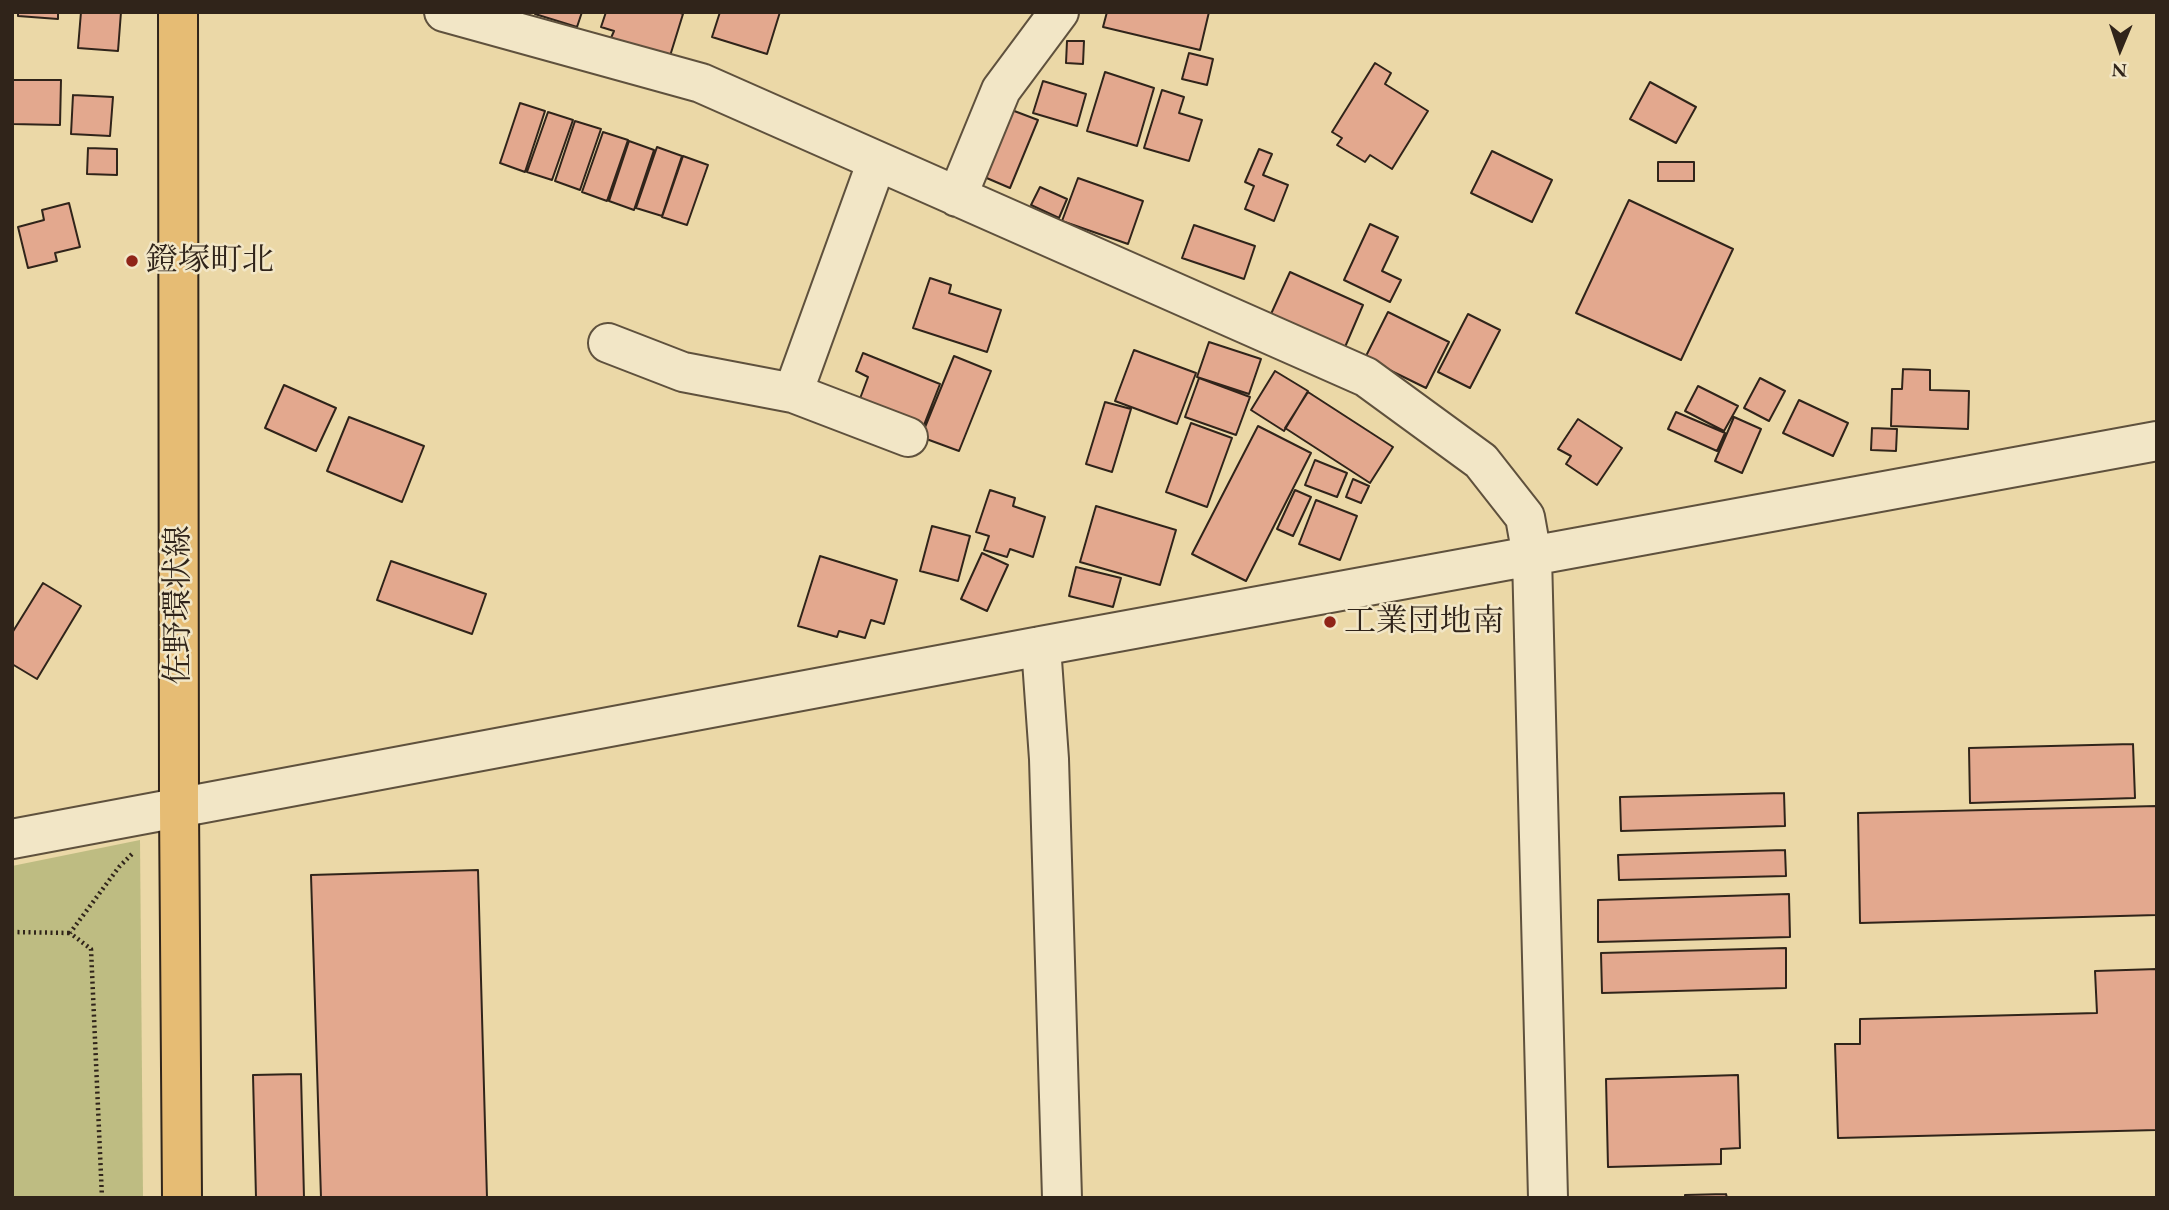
<!DOCTYPE html>
<html>
<head>
<meta charset="utf-8">
<style>
	body { margin:0 }
	#map { position:relative; width:2169px; height:1210px; overflow:hidden; background:#ebd8a7; font-family:"EB Garamond",serif }
	canvas { display:block }
	.frame { position:absolute; inset:0; border:14px solid #30241a; pointer-events:none }
	.north { position:absolute; left:2085px; top:14px; width:70px; height:70px; -webkit-text-stroke:5px #f2e6c6; paint-order:stroke; rotate:182deg; font-size:19px; font-weight:700; line-height:28px; text-align:center; color:#30241a }
	.north::after { content:''; display:block; margin:auto; width:24px; height:32px; background:#30241a; clip-path:polygon(50% 0,100% 100%,50% 72%,0 100%) }
</style>
</head>
<body>
<div id="map">
<canvas width="2169" height="1210"></canvas>
<div class="frame"></div>
<div class="north">N</div>
</div>
<script>
const ctx = document.querySelector('canvas').getContext('2d');
ctx.lineJoin = 'round';
function fillPath(path, color) {
  ctx.fillStyle = color;
  ctx.fill(path, 'evenodd');
}
function shape(rows) {
  const path = new Path2D();
  for (const r of rows) {
    path.moveTo(r[0], r[1]);
    for (let i = 2; i < r.length; i += 2) path.lineTo(r[i], r[i + 1]);
  }
  return path;
}
function trace(path, color, width, dash) {
  ctx.strokeStyle = color;
  ctx.lineWidth = width;
  ctx.lineCap = dash ? 'butt' : 'round';
  ctx.setLineDash(dash || []);
  ctx.stroke(path);
}
function drawText(font, color, halo, rows, align = 'center') {
  ctx.font = font + ' "EB Garamond","Noto Serif JP",serif';
  ctx.lineWidth = 5;
  ctx.setLineDash([]);
  ctx.textBaseline = 'middle';
  ctx.strokeStyle = halo;
  ctx.fillStyle = color;
  for (const [text, x, y, turn = 0] of rows) {
    ctx.save();
    ctx.translate(x, y);
    ctx.rotate((+turn || 0) * Math.PI / 180);
    ctx.textAlign = isNaN(turn) ? turn : align;
    if (halo) ctx.strokeText(text, 0, 0);
    ctx.fillText(text, 0, 0);
    ctx.restore();
  }
}
fillPath(shape([
	[140,840,143,1198,12,1198,12,866]
]), '#bebc82');
const building = shape([
	[18,12,58,12,58,19,18,16,18,12],
	[81,12,121,12,118,51,78,48,81,12],
	[535,12,582,12,577,27,535,14,535,12],
	[606,12,678,12,683,14,670,56,611,38,614,31,601,27,606,12],
	[720,12,780,12,767,54,712,37,720,12],
	[1107,12,1209,12,1200,50,1103,27,1107,12],
	[1067,41,1084,41,1083,64,1066,63,1067,41],
	[1189,53,1213,59,1207,85,1182,79,1189,53],
	[1375,63,1391,73,1385,84,1428,111,1392,169,1370,155,1365,162,1337,145,1342,138,1332,132,1375,63],
	[1105,72,1154,88,1137,146,1087,131,1105,72],
	[12,80,61,80,60,125,12,124,12,80],
	[1043,81,1086,94,1077,126,1033,113,1043,81],
	[1650,82,1696,107,1676,143,1630,119,1650,82],
	[1162,90,1184,97,1179,113,1202,120,1189,161,1144,148,1162,90],
	[73,95,113,97,110,136,71,134,73,95],
	[520,103,545,111,525,172,500,163,520,103],
	[1009,109,1038,120,1010,188,982,176,1009,109],
	[548,112,573,120,552,180,527,172,548,112],
	[575,121,601,129,580,190,555,181,575,121],
	[603,132,628,140,607,201,582,192,603,132],
	[629,141,654,150,634,210,609,201,629,141],
	[657,147,682,156,662,216,636,208,657,147],
	[88,148,117,149,117,175,87,174,88,148],
	[1259,149,1272,154,1263,175,1288,185,1274,221,1245,209,1254,186,1245,182,1259,149],
	[1492,151,1552,180,1532,222,1471,193,1492,151],
	[683,156,708,165,687,225,662,217,683,156],
	[1658,162,1694,162,1694,181,1658,181,1658,162],
	[1078,178,1143,201,1128,244,1062,221,1078,178],
	[1040,187,1067,199,1059,218,1031,205,1040,187],
	[1629,200,1733,249,1681,360,1576,313,1629,200],
	[69,203,80,247,55,253,57,261,28,268,18,227,44,220,42,210,69,203],
	[1370,224,1398,237,1382,271,1401,280,1390,302,1344,280,1370,224],
	[1194,225,1255,246,1244,279,1182,258,1194,225],
	[1290,272,1363,305,1345,347,1271,314,1290,272],
	[930,278,951,285,949,293,1001,310,987,352,913,328,930,278],
	[1388,312,1449,342,1426,388,1365,358,1388,312],
	[1468,314,1500,330,1470,388,1438,372,1468,314],
	[1209,342,1261,359,1249,394,1197,377,1209,342],
	[1134,350,1196,373,1177,424,1115,401,1134,350],
	[863,353,940,384,922,430,858,404,868,377,856,371,863,353],
	[954,356,991,371,959,451,921,437,954,356],
	[1903,369,1930,370,1930,390,1969,391,1968,429,1891,426,1892,389,1902,389,1903,369],
	[1275,371,1308,391,1284,431,1251,410,1275,371],
	[1199,378,1250,397,1236,435,1185,417,1199,378],
	[1760,378,1785,391,1769,421,1744,408,1760,378],
	[284,385,336,408,316,451,265,428,284,385],
	[1698,386,1738,406,1724,431,1685,411,1698,386],
	[1308,392,1393,447,1370,483,1285,428,1308,392],
	[1799,400,1848,423,1833,456,1783,433,1799,400],
	[1105,402,1131,409,1112,472,1086,464,1105,402],
	[1676,412,1725,433,1717,451,1668,429,1676,412],
	[349,417,424,446,402,502,327,471,349,417],
	[1734,417,1761,429,1742,473,1715,461,1734,417],
	[1578,419,1622,448,1597,485,1566,464,1571,456,1558,449,1578,419],
	[1191,423,1232,438,1207,507,1166,492,1191,423],
	[1258,426,1311,453,1246,581,1192,554,1258,426],
	[1872,428,1897,429,1896,451,1871,450,1872,428],
	[1315,460,1347,473,1337,497,1305,485,1315,460],
	[1353,479,1369,486,1361,503,1346,497,1353,479],
	[990,490,1015,498,1013,506,1045,517,1033,557,1010,549,1007,557,984,550,989,536,976,532,990,490],
	[1295,490,1311,497,1293,536,1277,529,1295,490],
	[1316,500,1357,516,1340,560,1299,544,1316,500],
	[1096,506,1176,530,1160,585,1080,562,1096,506],
	[932,526,970,536,958,581,920,571,932,526],
	[982,553,1008,565,987,611,961,599,982,553],
	[820,556,897,580,884,624,871,620,865,638,839,631,837,637,798,626,820,556],
	[391,561,486,594,472,634,377,600,391,561],
	[1076,567,1121,578,1113,607,1069,596,1076,567],
	[43,583,81,606,37,679,12,664,12,633,43,583],
	[2133,744,2135,798,1970,803,1969,748,2133,744],
	[1784,793,1785,826,1621,831,1620,797,1784,793],
	[2157,806,2157,915,1860,923,1858,813,2157,806],
	[1785,850,1786,876,1619,880,1618,855,1785,850],
	[478,870,487,1198,321,1198,311,875,478,870],
	[1789,894,1790,937,1598,942,1598,900,1789,894],
	[1786,948,1786,988,1602,993,1601,953,1786,948],
	[2157,969,2157,1130,1838,1138,1835,1044,1860,1044,1860,1019,2097,1013,2095,971,2157,969],
	[301,1074,304,1198,256,1198,253,1075,301,1074],
	[1738,1075,1740,1148,1721,1149,1721,1164,1608,1167,1606,1079,1738,1075],
	[1726,1194,1727,1198,1685,1198,1685,1195,1726,1194]
]);
fillPath(building, '#e3a88e');
trace(building, '#30241a', 2);
const minor = shape([
	[444,12,701,83,1366,377,1481,461,1525,517,1532,556,1548,1198],
	[957,197,1001,90,1059,12],
	[608,343,683,372,793,393,908,437],
	[793,393,877,161],
	[1041,646,1049,759,1062,1198],
	[12,839,1041,646,2157,441]
]);
const major = shape([
	[178,12,179,808,182,1198]
]);
trace(minor, '#5f513d', 42);
trace(major, '#30241a', 42);
trace(shape([
	[12,932,70,933],
	[102,1198,91,949,70,933,119,867,132,854]
]), '#30241a', 4.5, [2, 3.5]);
trace(minor, '#f2e6c6', 38);
trace(major, '#e6bc74', 38);
for (const [x, y, r, color] of [
	[132,261,7,"#8f2418"],
	[1330,622,7,"#8f2418"]
]) {
  const dot = new Path2D();
  dot.arc(x, y, r, 0, 2 * Math.PI);
  ctx.fillStyle = color;
  ctx.fill(dot);
  trace(dot, '#f2e6c6', 2.5);
}
drawText('32px', '#30241a', '#f2e6c6', [
	["鐙塚町北",146,261],
	["工業団地南",1344,622]
], 'left');
drawText('32px', '#30241a', '#f2e6c6', [
	["佐野環状線",179,605,-90]
]);
</script>
</body>
</html>
